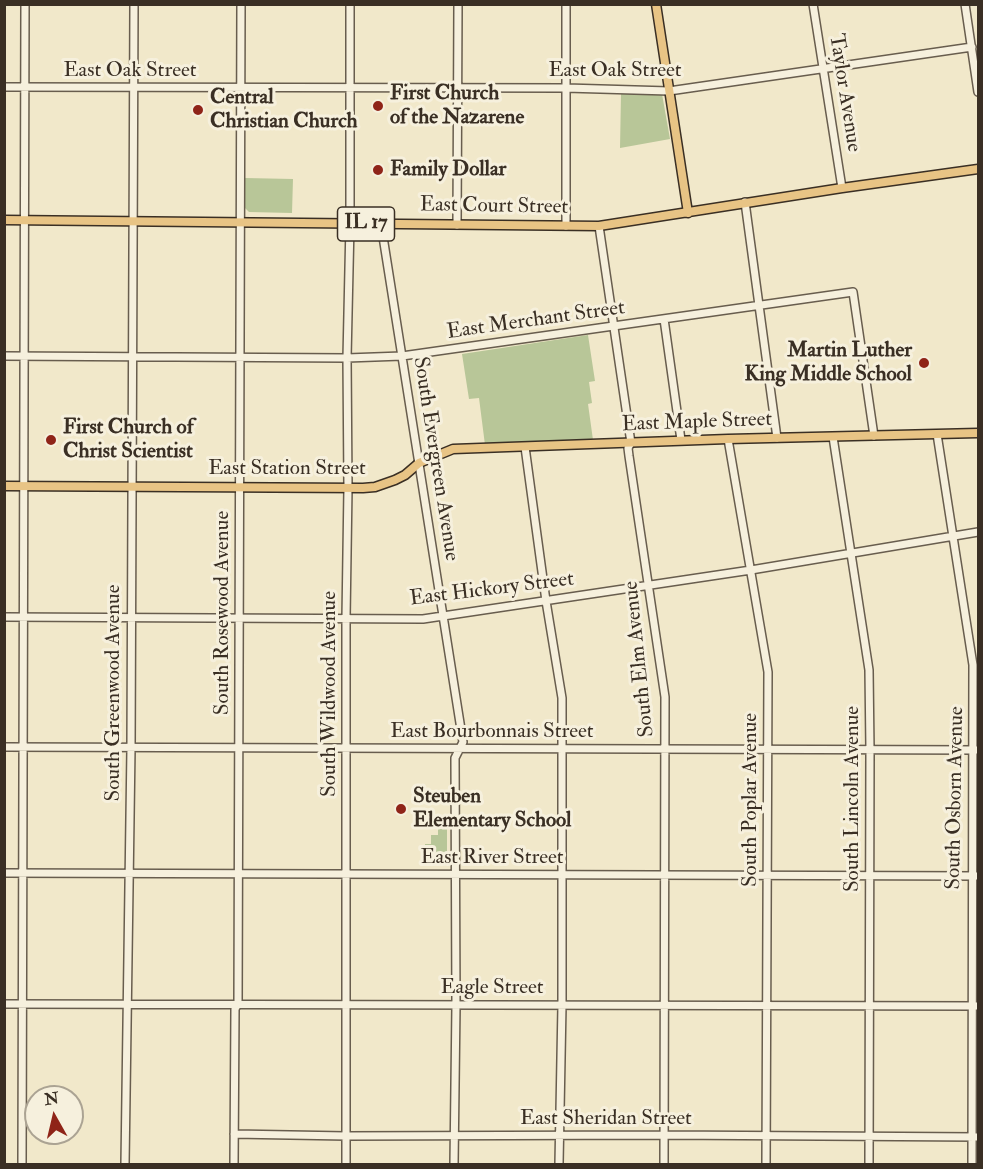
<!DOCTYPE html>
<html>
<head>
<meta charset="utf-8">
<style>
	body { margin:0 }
	#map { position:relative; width:983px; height:1169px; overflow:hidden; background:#f1e8ca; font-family:"IM FELL Double Pica",serif }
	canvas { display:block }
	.frame { position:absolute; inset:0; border:6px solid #3a2f24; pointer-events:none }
	.north { position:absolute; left:24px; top:1085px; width:60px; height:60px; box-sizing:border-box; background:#f6f0dd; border:2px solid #aba393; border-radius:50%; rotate:352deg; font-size:16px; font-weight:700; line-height:24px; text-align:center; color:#3a2f24 }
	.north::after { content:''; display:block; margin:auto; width:21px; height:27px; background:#8f2418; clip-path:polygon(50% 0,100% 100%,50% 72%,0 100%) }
</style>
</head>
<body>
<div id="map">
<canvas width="983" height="1169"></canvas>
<div class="frame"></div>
<div class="north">N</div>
</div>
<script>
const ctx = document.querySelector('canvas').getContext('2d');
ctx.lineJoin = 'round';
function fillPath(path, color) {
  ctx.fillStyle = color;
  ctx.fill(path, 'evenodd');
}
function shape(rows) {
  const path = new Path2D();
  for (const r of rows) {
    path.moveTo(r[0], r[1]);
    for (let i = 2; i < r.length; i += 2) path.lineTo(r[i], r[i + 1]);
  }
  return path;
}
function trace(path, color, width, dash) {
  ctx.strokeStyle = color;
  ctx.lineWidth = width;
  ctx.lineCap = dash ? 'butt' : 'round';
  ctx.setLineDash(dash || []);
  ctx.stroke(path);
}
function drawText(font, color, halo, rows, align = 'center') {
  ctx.font = font + ' "IM FELL Double Pica",serif';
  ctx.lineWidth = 6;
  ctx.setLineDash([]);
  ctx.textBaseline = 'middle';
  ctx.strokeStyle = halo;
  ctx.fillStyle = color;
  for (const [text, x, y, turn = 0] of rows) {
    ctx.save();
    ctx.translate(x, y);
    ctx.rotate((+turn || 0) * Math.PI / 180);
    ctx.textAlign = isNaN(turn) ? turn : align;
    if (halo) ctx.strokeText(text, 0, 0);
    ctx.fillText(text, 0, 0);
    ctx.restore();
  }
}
fillPath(shape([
	[621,94,662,94,670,139,620,148],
	[245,178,293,179,292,213,249,212,245,208],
	[588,335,595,381,589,382,592,403,588,404,593,440,485,445,479,398,469,399,462,354],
	[438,823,447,823,447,855,425,855,425,844,431,844,431,835,438,835]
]), '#b8c698');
const minor = shape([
	[813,4,842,188],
	[965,4,978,92],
	[4,87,566,88,669,91,972,47],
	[745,202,777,438],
	[381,224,463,742,455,758,456,1005,454,1164],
	[457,225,458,4],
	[566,226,566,4],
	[599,226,631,443,628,448,629,456,665,697,664,1164],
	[664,319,681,440],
	[4,356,347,358,402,356,853,292,874,436],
	[937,434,973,665,972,1164],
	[833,437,869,670,870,750,869,1164],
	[728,439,768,672,766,1164],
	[525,447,546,601,562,698,562,1005,559,1164],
	[4,617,423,619,751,570,978,532],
	[4,747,978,750],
	[4,873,978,876],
	[4,1004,978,1006],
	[234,1134,346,1136,664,1135,978,1137],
	[22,1164,25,4],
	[125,1164,131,748,134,4],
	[234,1164,235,1009,238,1004,241,4],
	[346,1164,346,618,348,488,347,358,350,224,350,4]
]);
const major = shape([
	[656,4,688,213],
	[4,220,599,226,842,188,978,169],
	[4,486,363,488,375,487,395,480,405,475,419,463,453,449,728,439,978,433]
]);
trace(minor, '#685d4e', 10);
trace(major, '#3a2f24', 11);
trace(minor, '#f6f0dd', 7);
trace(major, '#e8c485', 8);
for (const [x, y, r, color] of [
	[378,106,6,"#8f2418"],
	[198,110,6,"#8f2418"],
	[378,170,6,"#8f2418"],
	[924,363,6,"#8f2418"],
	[51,440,6,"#8f2418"],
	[401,809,6,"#8f2418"]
]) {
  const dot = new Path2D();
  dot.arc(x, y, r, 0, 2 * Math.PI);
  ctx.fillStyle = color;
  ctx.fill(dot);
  trace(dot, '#f6f0dd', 2);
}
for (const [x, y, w] of [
	[366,224,57]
]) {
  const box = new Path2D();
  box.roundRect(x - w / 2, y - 17, w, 34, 4.5);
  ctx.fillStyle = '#f6f0dd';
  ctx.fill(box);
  trace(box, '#3a2f24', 1.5);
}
drawText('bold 20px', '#3a2f24', null, [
	["IL 17",366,224]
]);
drawText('21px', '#3a2f24', '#f6f0dd', [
	["East Oak Street",130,71],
	["East Oak Street",615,71],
	["Taylor Avenue",844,93,81],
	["East Court Street",494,207,1],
	["East Merchant Street",536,321,-8],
	["East Maple Street",697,423,-2],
	["South Evergreen Avenue",435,459,81],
	["East Station Street",287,469],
	["East Hickory Street",492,590,-7],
	["South Rosewood Avenue",223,613,-90],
	["South Elm Avenue",640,659,-96],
	["South Greenwood Avenue",114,693,-90],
	["South Wildwood Avenue",330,694,-90],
	["East Bourbonnais Street",492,732],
	["South Osborn Avenue",956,798,-89],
	["South Lincoln Avenue",853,799,-90],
	["South Poplar Avenue",751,800,-90],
	["East River Street",492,858],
	["Eagle Street",492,988],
	["East Sheridan Street",606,1119]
]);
drawText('bold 21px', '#3a2f24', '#f6f0dd', [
	["First Church",390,94],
	["of the Nazarene",390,118],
	["Central",210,98],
	["Christian Church",210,122],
	["Family Dollar",390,170],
	["Martin Luther",912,351,"right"],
	["King Middle School",912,375,"right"],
	["First Church of",63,428],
	["Christ Scientist",63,452],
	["Steuben",413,797],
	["Elementary School",413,821]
], 'left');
</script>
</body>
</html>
